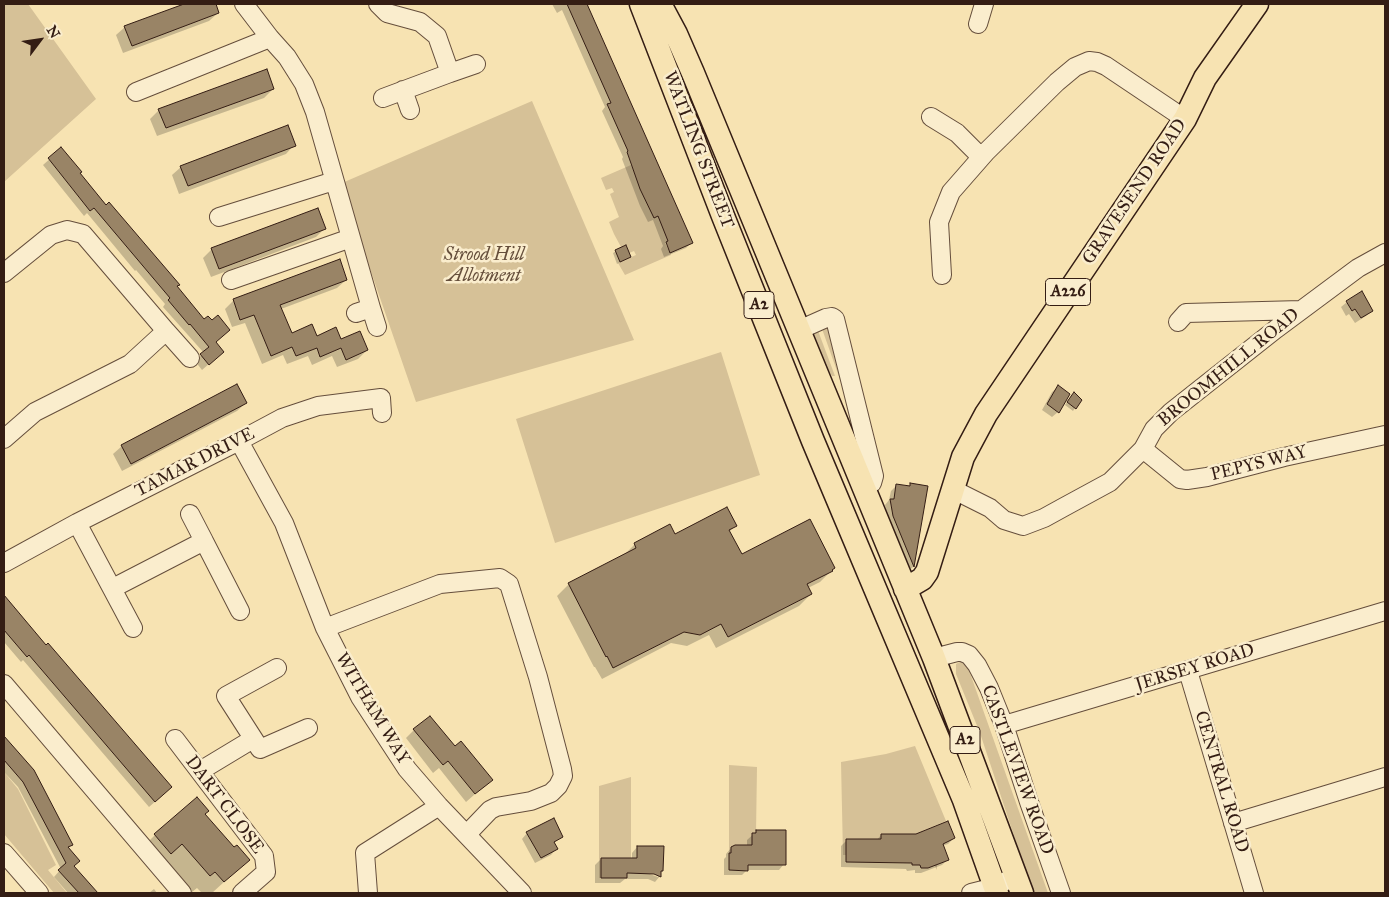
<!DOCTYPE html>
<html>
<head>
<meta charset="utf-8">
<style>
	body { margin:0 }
	#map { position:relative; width:1389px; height:897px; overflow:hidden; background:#f7e3b2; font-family:"IM FELL Great Primer",serif }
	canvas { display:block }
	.frame { position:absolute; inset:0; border:5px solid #341d14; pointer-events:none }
	.north { position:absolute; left:15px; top:15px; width:50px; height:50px; -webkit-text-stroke:4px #faedcd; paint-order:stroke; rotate:59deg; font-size:14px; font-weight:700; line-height:20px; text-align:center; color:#341d14 }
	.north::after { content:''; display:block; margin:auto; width:18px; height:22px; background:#341d14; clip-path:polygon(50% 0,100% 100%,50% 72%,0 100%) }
</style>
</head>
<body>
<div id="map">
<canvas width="1389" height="897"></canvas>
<div class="frame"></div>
<div class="north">N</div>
</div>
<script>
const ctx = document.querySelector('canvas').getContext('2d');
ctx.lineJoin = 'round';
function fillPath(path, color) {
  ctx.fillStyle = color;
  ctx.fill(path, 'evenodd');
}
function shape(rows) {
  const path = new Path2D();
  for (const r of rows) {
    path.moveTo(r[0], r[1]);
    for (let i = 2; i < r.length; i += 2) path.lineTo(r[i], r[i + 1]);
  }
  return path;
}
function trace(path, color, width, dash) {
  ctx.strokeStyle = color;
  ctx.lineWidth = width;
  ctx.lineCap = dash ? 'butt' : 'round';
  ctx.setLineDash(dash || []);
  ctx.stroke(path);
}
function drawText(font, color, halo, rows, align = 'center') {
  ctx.font = font + ' "IM FELL Great Primer",serif';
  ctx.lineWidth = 5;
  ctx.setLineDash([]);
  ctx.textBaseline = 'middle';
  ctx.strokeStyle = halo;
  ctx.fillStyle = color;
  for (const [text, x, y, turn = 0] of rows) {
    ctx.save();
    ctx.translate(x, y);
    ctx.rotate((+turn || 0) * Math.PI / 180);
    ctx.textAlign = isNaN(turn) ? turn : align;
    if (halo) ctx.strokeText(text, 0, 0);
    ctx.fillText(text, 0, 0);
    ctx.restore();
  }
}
fillPath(shape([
	[4,4,28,4,96,99,4,182],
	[532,101,634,340,416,402,351,214,342,183],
	[631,165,654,217,661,214,671,240,665,243,671,255,625,275,618,263,636,255,634,251,629,253,626,245,621,247,614,234,609,222,619,217,610,194,614,192,612,188,606,190,601,178],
	[828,325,843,388,821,326],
	[817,328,835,376,832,376,820,356,813,336],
	[721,352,760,475,555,543,516,419],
	[965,659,1048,893,1034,893,1023,863,980,733,956,674,956,664],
	[915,746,946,821,923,831,937,865,937,870,918,834,881,834,881,839,846,839,846,855,843,855,841,762,886,754],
	[729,765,757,767,756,833,752,833,752,847,733,846,731,848,731,853,729,853],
	[4,772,18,789,56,865,48,870,67,893,54,893,4,834],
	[631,777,631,864,617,858,601,858,601,878,599,878,599,786]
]), '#d6c197');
fillPath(shape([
	[187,4,214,4,218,13,209,21,123,53,116,35,125,27],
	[552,4,585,4,691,243,686,248,664,257,661,249,663,246,653,220,648,222,640,206,622,159,623,157,602,111,605,107,562,10,557,13],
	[273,89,264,98,157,136,150,119,159,110],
	[294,145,286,154,179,194,172,175,181,167],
	[61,149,79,173,176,286,215,343,217,357,202,370,195,361,204,353,163,307,165,304,136,270,135,271,87,213,84,216,43,165],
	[325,228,316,237,211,277,203,258,212,249],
	[625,246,630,257,617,264,613,253],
	[346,280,337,288,281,309,291,335,340,341,367,350,358,359,337,367,332,356,312,365,308,356,287,364,283,355,262,364,245,323,232,327,225,309,234,300],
	[1347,302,1372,311,1366,316,1355,323,1349,314,1346,316,1341,307],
	[1058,387,1058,412,1052,417,1042,410,1052,392],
	[1071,396,1080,400,1073,411,1065,405],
	[246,403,237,411,122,471,113,454,122,446],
	[911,485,926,487,913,567,908,571,888,522,885,505,889,500,891,491,896,486,908,487],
	[736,525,729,532,741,555,834,568,820,582,808,588,811,594,799,606,716,648,709,635,687,646,671,643,602,679,595,667,594,667,557,596,569,584,622,557,635,544,675,536],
	[4,597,46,647,165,793,149,807,23,660,21,662,4,642],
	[414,730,455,748,491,780,466,802,439,768,433,773,406,738],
	[4,738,33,771,72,844,68,849,73,867,96,893,68,893,54,877,61,869,18,787,4,772],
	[204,814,234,849,248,860,212,893,202,893,197,888,192,892,164,860,138,852,155,835],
	[757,831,784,864,779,870,747,870,742,875,724,875,724,859,726,857,726,854,731,848,747,846,747,840],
	[527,833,561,837,553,844,556,849,551,855,535,863,522,839],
	[881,835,954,838,948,844,942,846,948,859,942,865,921,873,915,873,915,870,907,871,906,869,841,867,841,846,847,840,876,841],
	[637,847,662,871,660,873,660,876,655,882,648,879,625,879,620,883,595,883,595,865,601,859,632,859,632,853],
	[647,873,658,874,658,877],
	[154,889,157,893,149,893]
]), '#0003');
const building = shape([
	[184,4,216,4,219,13,132,46,124,26,184,4],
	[567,4,587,4,693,243,670,253,666,242,668,241,658,216,654,218,640,189,627,152,628,151,607,104,611,103,567,4],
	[267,69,274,89,166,128,158,109,267,69],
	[288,125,296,146,188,186,180,166,288,125],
	[61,147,82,172,80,173,106,205,109,202,180,285,177,286,204,319,208,316,212,320,218,315,230,330,216,342,224,352,209,365,200,354,209,347,190,324,189,325,168,300,170,298,94,208,90,211,48,158,61,147],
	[318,208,326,229,219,269,211,248,318,208],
	[626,245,631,257,620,262,615,250,626,245],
	[340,259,347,280,280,305,292,333,312,324,317,336,336,327,341,339,360,331,368,350,346,360,341,348,320,357,317,348,296,356,292,347,271,356,254,315,240,320,233,299,340,259],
	[1362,291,1373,311,1361,318,1355,309,1352,311,1346,301,1362,291],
	[237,384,247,403,131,464,121,445,237,384],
	[1058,385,1070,394,1059,413,1047,404,1058,385],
	[1074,392,1082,400,1076,409,1067,402,1074,392],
	[910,483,928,486,914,567,893,516,890,499,894,499,896,484,910,486,910,483],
	[727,507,737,526,729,530,742,554,810,519,835,568,832,570,833,571,807,584,812,594,728,637,721,624,700,635,684,632,613,668,607,656,606,657,568,583,636,548,634,543,670,524,675,534,727,507],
	[4,595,46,645,48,643,172,787,155,802,29,655,27,657,4,630,4,595],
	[430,716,455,746,461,741,493,780,475,794,448,761,443,765,413,729,430,716],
	[4,736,34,770,73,845,68,847,80,861,74,866,98,893,79,893,58,870,66,863,23,782,4,760,4,736],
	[197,797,209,811,205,814,234,847,237,845,250,860,224,882,215,872,210,876,182,844,171,854,154,834,197,797],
	[554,818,563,837,554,842,558,849,541,858,526,832,554,818],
	[948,821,955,838,943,844,949,860,928,868,921,868,920,865,912,865,912,863,846,862,846,839,881,839,881,834,916,834,948,821],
	[756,830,786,830,786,865,748,865,748,871,729,870,729,853,731,853,731,847,735,845,752,845,752,833,756,833,756,830],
	[637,846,664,846,663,871,661,871,661,877,654,874,627,873,627,878,601,878,601,858,637,858,637,846]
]);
fillPath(building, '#998466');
trace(building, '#341d14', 1);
const minor = shape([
	[244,4,270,38,287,57,304,84,315,112,371,308,356,313],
	[378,4,387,13,420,22,437,36,450,73,383,98],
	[978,24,984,4],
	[450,73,476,64],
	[403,90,410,110],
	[136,92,270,38],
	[931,117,957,133,981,157],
	[219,217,334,181],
	[4,273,51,235,67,230,83,234,166,331,130,364,35,412,4,439],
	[942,275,939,222,951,192,986,152,1057,82,1075,67,1089,61,1097,62,1106,66,1185,119],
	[231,280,351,238],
	[371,308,377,327],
	[1178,322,1186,313,1301,310],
	[799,330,826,318,832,317,835,319,874,476,872,483,863,488],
	[166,331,190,358],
	[239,441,284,523,325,628,360,697,407,769,439,806,522,893],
	[1143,449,1180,479,1187,480,1207,477,1284,457,1385,435],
	[952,489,990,508,1004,520,1023,526,1044,518,1064,507,1110,482,1143,449,1154,429,1171,412,1276,329,1358,268,1385,253],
	[190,514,204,541],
	[77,523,133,628],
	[4,563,77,523,239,441,282,418,318,406,381,398,382,413],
	[113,588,204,541,240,611],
	[325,628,440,584,500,578,509,584,538,677,562,769,563,776,558,786,551,793,531,801,496,807,490,810,467,834],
	[934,658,957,652,962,652,969,655,977,665,989,688,1004,725,1029,802,1061,893],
	[277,668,226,696,260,749,308,728],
	[1188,671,1254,893],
	[4,684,182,893],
	[1004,725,1385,611],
	[175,739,264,856,266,872,242,893],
	[200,771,253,739],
	[1233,823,1385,777],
	[4,853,39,893],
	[368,893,365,853,439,806],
	[971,893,987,889,1006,881]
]);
const major = shape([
	[641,4,723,216,813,441,964,800,997,893],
	[660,4,676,34,693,73,934,658,1022,893],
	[905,589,922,579,927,572,963,457,986,414,1185,119,1205,78,1257,4]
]);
trace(minor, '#654e3c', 20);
trace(major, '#341d14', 25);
trace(minor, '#faedcd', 18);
trace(major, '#f7e3b2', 22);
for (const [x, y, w] of [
	[1068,292,45],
	[759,305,30],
	[965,740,30]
]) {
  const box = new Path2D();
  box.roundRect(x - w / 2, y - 13.5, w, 27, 4);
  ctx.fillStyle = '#faedcd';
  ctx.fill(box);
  trace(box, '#341d14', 1);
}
drawText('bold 16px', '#341d14', null, [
	["A226",1068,292],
	["A2",759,305],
	["A2",965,740]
]);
drawText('18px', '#341d14', '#faedcd', [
	["WATLING STREET",698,150,69],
	["GRAVESEND ROAD",1135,192,-56],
	["BROOMHILL ROAD",1229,368,-39],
	["TAMAR DRIVE",195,463,-27],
	["PEPYS WAY",1259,464,-14],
	["JERSEY ROAD",1195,668,-17],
	["WITHAM WAY",372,709,59],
	["CASTLEVIEW ROAD",1017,770,70],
	["CENTRAL ROAD",1221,782,73],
	["DART CLOSE",224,805,53]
]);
drawText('italic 18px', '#654e3b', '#faedcd', [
	["Strood Hill",484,256],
	["Allotment",484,277]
]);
</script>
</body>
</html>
